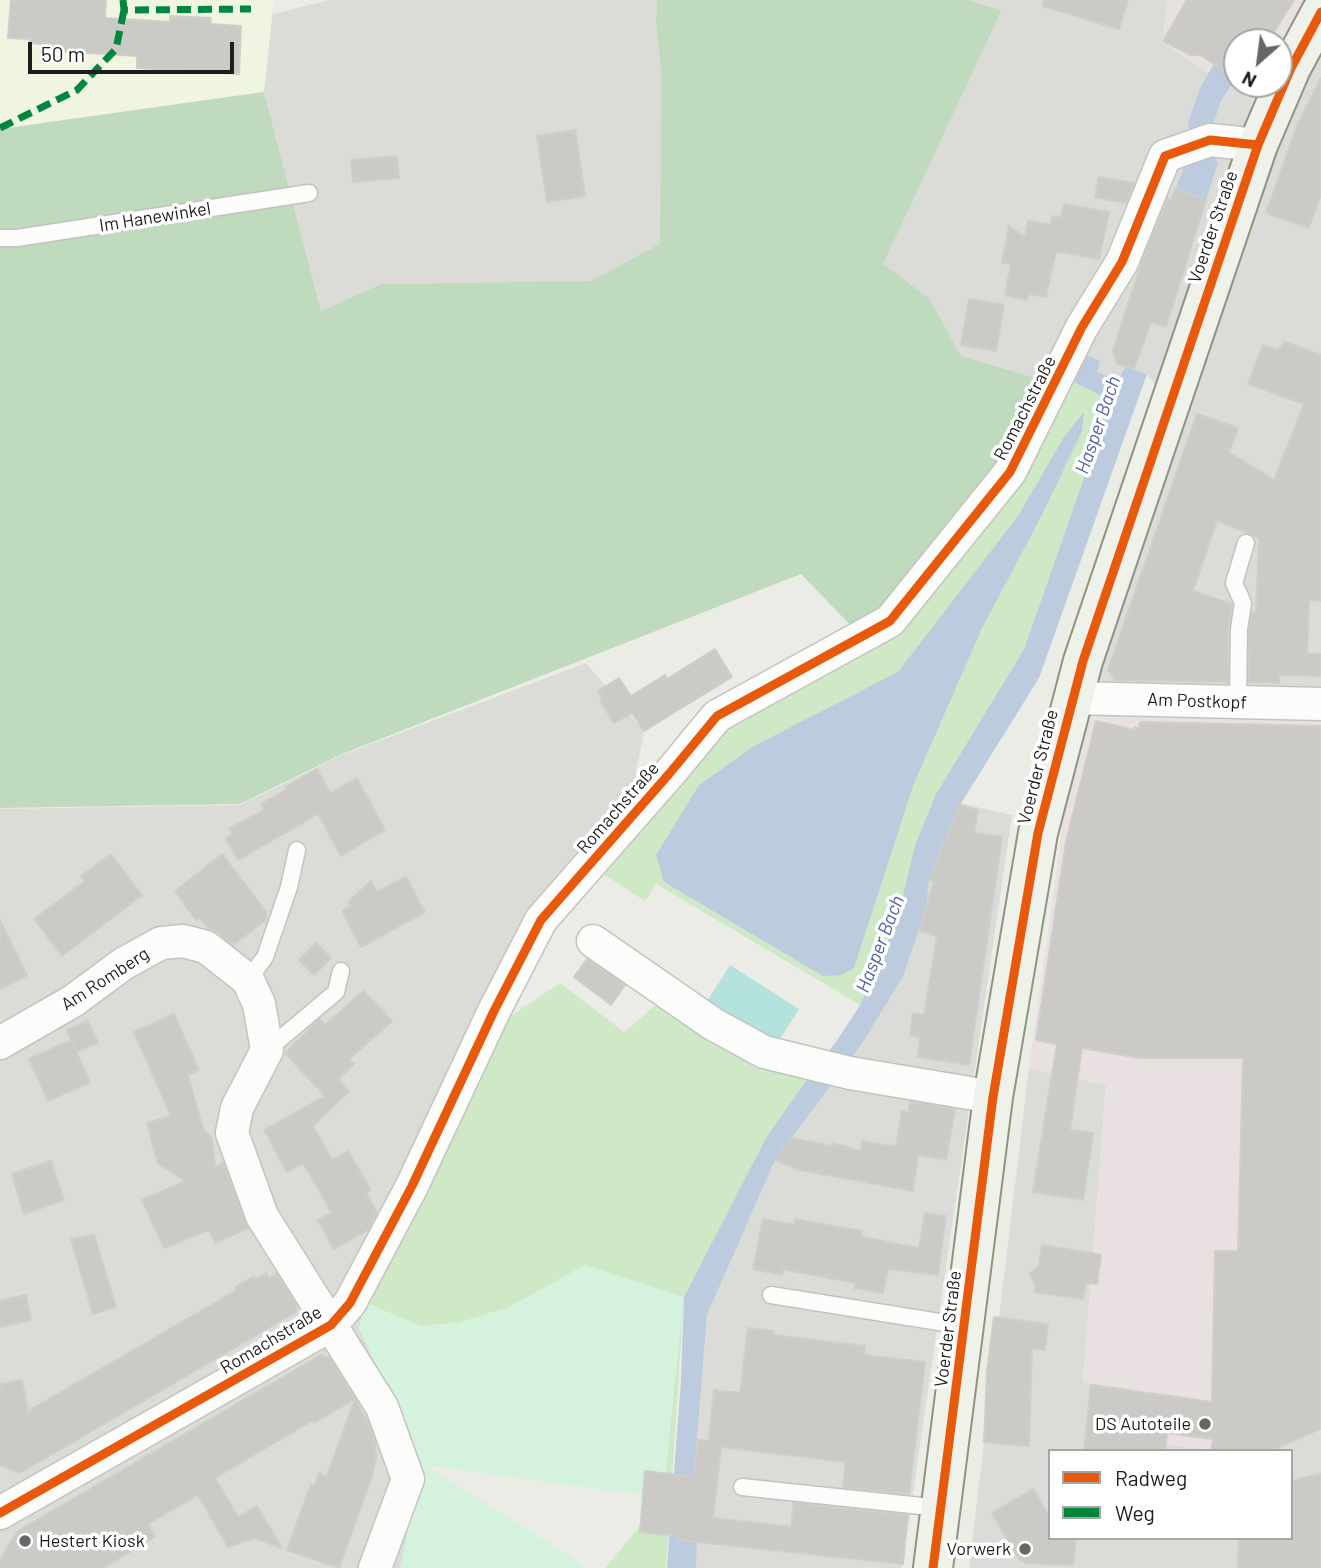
<!DOCTYPE html>
<html>
<head>
<meta charset="utf-8">
<style>
	body { margin:0 }
	#map { position:relative; width:1321px; height:1568px; overflow:hidden; background:#ecece6; font-family:Barlow,sans-serif }
	canvas { display:block }
	.legend { position:absolute; left:1048px; top:1449px; width:245px; height:91px; box-sizing:border-box; background:#fff; border:2px solid #a5a5a5; margin:0; padding:9px 12px; list-style:none; font-size:21px; color:#1e1e1e }
	.legend li { display:flex; align-items:center; gap:14px; height:35px }
	.legend b { width:35px; border:2px solid #a5a5a5 }
	.north { position:absolute; left:1223px; top:28px; width:70px; height:70px; box-sizing:border-box; background:#fff; border:2px solid #a5a5a5; border-radius:50%; rotate:208deg; font-size:19px; font-weight:700; line-height:28px; text-align:center; color:#1e1e1e }
	.north::after { content:''; display:block; margin:auto; width:24px; height:32px; background:#666664; clip-path:polygon(50% 0,100% 100%,50% 72%,0 100%) }
	.scale { position:absolute; left:28px; top:42px; width:206px; height:32px; box-sizing:border-box; border:4px solid #1e1e1e; border-top:0; padding-left:9px; font-size:21px; line-height:24px; white-space:nowrap; color:#1e1e1e; -webkit-text-stroke:5px #fff; paint-order:stroke }
</style>
</head>
<body>
<div id="map">
<canvas width="1321" height="1568"></canvas>
<ul class="legend">
<li><b style="height:9px;background:#e8590c"></b>Radweg</li>
<li><b style="height:9px;background:#00873e"></b>Weg</li>
</ul>
<div class="north">N</div>
<div class="scale">50 m</div>
</div>
<script>
const ctx = document.querySelector('canvas').getContext('2d');
ctx.lineJoin = 'round';
function fillPath(path, color) {
  ctx.fillStyle = color;
  ctx.fill(path, 'evenodd');
}
function shape(rows) {
  const path = new Path2D();
  for (const r of rows) {
    path.moveTo(r[0], r[1]);
    for (let i = 2; i < r.length; i += 2) path.lineTo(r[i], r[i + 1]);
  }
  return path;
}
function trace(path, color, width, dash) {
  ctx.strokeStyle = color;
  ctx.lineWidth = width;
  ctx.lineCap = dash ? 'butt' : 'round';
  ctx.setLineDash(dash || []);
  ctx.stroke(path);
}
function drawText(font, color, halo, rows, align = 'center') {
  ctx.font = font + ' Barlow,sans-serif';
  ctx.lineWidth = 7;
  ctx.setLineDash([]);
  ctx.textBaseline = 'middle';
  ctx.strokeStyle = halo;
  ctx.fillStyle = color;
  for (const [text, x, y, turn = 0] of rows) {
    ctx.save();
    ctx.translate(x, y);
    ctx.rotate((+turn || 0) * Math.PI / 180);
    ctx.textAlign = isNaN(turn) ? turn : align;
    if (halo) ctx.strokeText(text, 0, 0);
    ctx.fillText(text, 0, 0);
    ctx.restore();
  }
}
fillPath(shape([
	[0,0,274,0,273,14,329,0,657,0,656,22,661,68,660,245,591,281,381,284,321,311,264,92,0,129],
	[969,0,1168,0,1162,42,1259,105,1292,113,1321,53,1321,696,1087,683,1180,418,1147,374,1125,367,1118,380,1097,372,1049,382,961,356,930,299,882,264,1000,11],
	[586,663,644,731,630,804,544,928,359,1328,422,1464,400,1568,0,1568,0,809,240,805,342,755],
	[959,803,1012,815,902,1568,696,1568,697,1542,679,1540,684,1476,694,1476,707,1315,815,1068,895,983,928,881],
	[1029,1068,1106,1085,1083,1382,1162,1394,1214,1451,1050,1451,1050,1538,1291,1538,1291,1451,1248,1451,1321,1431,1321,1568,969,1568]
]), '#dbdbd8');
fillPath(shape([
	[1168,0,1321,0,1279,71,1279,42,1237,42,1237,84,1272,84,1259,105,1162,42],
	[1084,709,1321,717,1321,1431,1248,1451,1214,1451,1160,1444,1162,1394,1083,1382,1106,1085,1029,1068,1066,800]
]), '#e9e0e2');
fillPath(shape([
	[0,0,274,0,264,92,0,129]
]), '#f0f5e2');
fillPath(shape([
	[1070,380,1111,401,1024,649,936,794,915,845,898,916,860,1005,656,884,645,901,600,872,718,725,875,636],
	[560,983,624,1032,662,1000,815,1068,684,1297,666,1568,605,1568,663,1498,585,1265,508,1308,457,1323,421,1326,365,1303,498,1024]
]), '#cfe9c6');
fillPath(shape([
	[657,0,969,0,1001,11,883,264,930,299,961,356,1049,382,968,520,858,633,801,574,342,754,240,804,0,808,0,129,264,92,321,311,381,284,591,281,660,244,661,68,656,22]
]), '#bfdabd');
fillPath(shape([
	[585,1265,684,1297,663,1498,425,1465,584,1565,582,1568,400,1568,422,1464,359,1328,365,1303,421,1326,457,1323,508,1308]
]), '#d5f2de');
fillPath(shape([
	[730,965,799,1009,773,1050,704,1006]
]), '#b4e2dc');
fillPath(shape([
	[1214,64,1235,79,1221,101,1211,130,1208,148,1218,163,1206,200,1176,188,1188,156,1190,138,1188,122,1201,86],
	[1083,353,1100,361,1097,372,1118,380,1125,367,1147,374,1039,678,960,805,929,880,926,909,903,976,863,1042,775,1160,707,1315,694,1477,684,1476,679,1540,697,1542,696,1568,667,1568,681,1380,684,1297,766,1138,815,1068,836,1042,860,1005,898,916,915,845,936,794,1024,649,1111,401,1070,380],
	[1084,412,1082,431,1041,517,982,628,913,786,854,968,841,975,823,976,664,882,656,855,699,785,754,746,898,672,1018,516,1064,437]
]), '#bcccde');
const building = shape([
	[11,0,106,0,105,18,170,22,170,16,211,18,210,24,241,26,239,74,137,68,137,56,57,51,57,45,29,43,30,39,8,38,11,0],
	[1044,0,1128,0,1119,29,1043,6,1044,0],
	[1187,0,1294,0,1268,42,1237,42,1237,79,1200,55,1191,55,1163,41,1187,0],
	[1321,78,1321,194,1309,228,1266,213,1297,126,1321,78],
	[575,130,585,196,547,202,537,136,575,130],
	[397,156,399,178,353,182,351,160,397,156],
	[1099,177,1134,183,1126,203,1095,197,1099,177],
	[1176,188,1206,200,1166,327,1151,322,1134,369,1117,364,1113,351,1142,261,1168,198,1171,199,1176,188],
	[1064,204,1109,212,1099,259,1056,251,1046,297,1028,294,1027,300,1005,295,1011,264,1002,263,1009,226,1025,237,1028,221,1051,225,1052,216,1061,218,1064,204],
	[969,299,1004,305,996,351,961,345,969,299],
	[1285,342,1321,355,1321,601,1309,600,1307,654,1321,654,1321,676,1279,675,1279,683,1249,682,1249,630,1252,611,1256,613,1259,538,1217,520,1193,591,1232,604,1228,629,1228,682,1115,680,1108,670,1197,414,1238,428,1229,452,1274,480,1304,404,1248,384,1263,345,1278,350,1285,342],
	[715,649,732,677,644,731,632,713,614,723,600,700,602,698,598,691,619,678,631,696,665,675,667,679,715,649],
	[1096,721,1134,730,1134,727,1139,729,1140,722,1321,726,1321,1429,1269,1451,1211,1451,1213,1439,1167,1433,1165,1451,1084,1451,1091,1385,1212,1402,1215,1251,1238,1251,1243,1058,1140,1058,1082,1048,1070,1130,1093,1133,1083,1200,1033,1192,1057,1044,1036,1040,1066,842,1096,721],
	[317,769,330,793,357,778,385,830,341,856,318,814,238,860,226,838,233,834,230,828,264,810,261,804,286,790,285,787,317,769],
	[960,805,978,810,974,833,1002,837,969,1065,918,1057,920,1037,910,1035,913,1013,924,1015,937,936,919,931,934,881,929,880,960,805],
	[111,854,142,895,62,956,34,919,85,881,81,876,111,854],
	[222,854,266,912,266,920,233,945,217,932,208,928,200,918,196,920,175,891,222,854],
	[406,877,425,912,361,947,342,911,351,906,348,902,371,881,377,892,406,877],
	[0,920,27,975,0,989,0,920],
	[316,943,331,958,314,975,299,960,316,943],
	[587,959,625,985,611,1005,574,977,587,959],
	[363,991,392,1021,349,1059,354,1064,338,1079,349,1091,313,1126,332,1160,348,1151,371,1190,366,1193,377,1213,368,1230,334,1249,318,1220,332,1213,303,1163,287,1172,264,1130,325,1096,285,1053,320,1019,325,1025,363,991],
	[174,1014,199,1070,188,1075,203,1129,212,1138,215,1167,223,1163,248,1228,215,1243,209,1230,164,1248,142,1200,186,1181,158,1164,147,1123,171,1116,134,1032,174,1014],
	[88,1021,98,1043,76,1052,67,1030,88,1021],
	[71,1040,90,1082,48,1101,29,1059,71,1040],
	[910,1102,955,1109,946,1160,918,1155,913,1191,800,1170,775,1160,792,1138,833,1146,833,1143,861,1151,862,1141,896,1147,902,1111,908,1112,910,1102],
	[51,1161,64,1200,24,1214,12,1174,51,1161],
	[925,1213,946,1216,938,1275,888,1269,883,1293,854,1288,855,1283,783,1269,782,1275,753,1269,763,1219,794,1225,795,1219,862,1231,861,1237,919,1248,925,1213],
	[94,1235,116,1307,93,1314,71,1239,94,1235],
	[1042,1245,1101,1255,1097,1284,1086,1283,1083,1299,1035,1292,1035,1284,1030,1274,1039,1265,1042,1245],
	[266,1273,269,1278,276,1273,297,1306,296,1312,20,1473,0,1465,0,1384,22,1380,28,1411,237,1290,235,1287,254,1276,256,1279,266,1273],
	[26,1295,31,1320,0,1327,0,1301,26,1295],
	[994,1317,1048,1324,1045,1350,1032,1349,1029,1446,984,1442,987,1371,994,1317],
	[748,1328,774,1331,774,1335,865,1346,864,1355,925,1362,909,1494,843,1487,846,1462,721,1447,713,1518,791,1527,794,1503,908,1515,903,1564,679,1540,680,1536,640,1532,645,1471,694,1477,698,1440,709,1441,714,1390,740,1393,748,1328],
	[321,1355,330,1358,355,1399,314,1423,313,1420,215,1478,238,1517,257,1506,282,1548,254,1538,228,1547,198,1495,148,1524,155,1537,103,1568,0,1568,0,1560,13,1538,21,1529,321,1355],
	[355,1399,368,1423,375,1441,376,1458,371,1479,339,1568,287,1550,311,1484,314,1486,319,1473,327,1476,355,1399],
	[1321,1474,1321,1568,1238,1568,1239,1538,1291,1538,1291,1481,1321,1474],
	[1033,1489,1050,1517,1050,1538,1076,1538,1073,1565,1026,1563,1018,1558,992,1513,1033,1489]
]);
fillPath(building, '#cbcac6');
trace(building, '#cfcec8', 2);
const lane = shape([
	[0,238,17,238,309,193],
	[1238,702,1239,629,1243,603,1234,583,1246,543],
	[248,980,265,957,289,887,297,850],
	[267,1050,336,992,341,971],
	[771,1295,964,1326],
	[742,1487,940,1508]
]);
const street = shape([
	[1072,698,1321,704],
	[593,941,713,1024,764,1052,850,1073,993,1097],
	[0,1043,73,1001,123,964,161,943,183,941,206,947,248,980,259,1004,267,1050,237,1108,232,1133,262,1216,382,1407,408,1479,375,1568],
	[0,1513,331,1325,350,1303,412,1186,494,1011,541,920,669,774,717,716,890,621,1010,472,1082,327,1122,262,1165,156,1210,140,1258,145]
]);
const secondary = shape([
	[933,1568,993,1097,1038,833,1083,661,1258,145,1291,68,1321,12]
]);
trace(lane, '#c3c3c1', 19);
trace(street, '#c3c3c1', 35);
trace(secondary, '#8d957f', 42);
trace(lane, '#fcfcfb', 16);
trace(street, '#fcfcfb', 32);
trace(secondary, '#eff2ea', 38);
trace(shape([
	[123,0,124,10,251,9],
	[0,128,77,90,116,49,124,10]
]), '#00873e', 7, [14, 7]);
trace(shape([
	[0,1513,331,1325,350,1303,412,1186,494,1011,541,920,669,774,717,716,890,621,1010,472,1082,327,1122,262,1165,156,1210,140,1258,145],
	[933,1568,993,1097,1038,833,1083,661,1258,145,1291,68,1321,12]
]), '#e8590c', 9);
for (const [x, y, r, color] of [
	[1205,1424,7,"#666664"],
	[25,1541,7,"#666664"],
	[1025,1549,7,"#666664"]
]) {
  const dot = new Path2D();
  dot.arc(x, y, r, 0, 2 * Math.PI);
  ctx.fillStyle = color;
  ctx.fill(dot);
  trace(dot, '#fff', 2.5);
}
drawText('18px', '#1e1e1e', '#fff', [
	["Im Hanewinkel",155,217,-9],
	["Voerder Straße",1213,227,-71],
	["Romachstraße",1025,408,-63],
	["Am Postkopf",1197,701,2],
	["Voerder Straße",1038,767,-76],
	["Romachstraße",618,808,-49],
	["Am Romberg",105,979,-33],
	["Voerder Straße",948,1329,-83],
	["Romachstraße",271,1340,-31]
]);
drawText('18px', '#1e1e1e', '#fff', [
	["DS Autoteile",1191,1424],
	["Hestert Kiosk",39,1541,"left"],
	["Vorwerk",1011,1549]
], 'right');
drawText('italic 19px', '#4f60a9', '#fff', [
	["Hasper Bach",1098,425,-71],
	["Hasper Bach",880,944,-69]
]);
</script>
</body>
</html>
